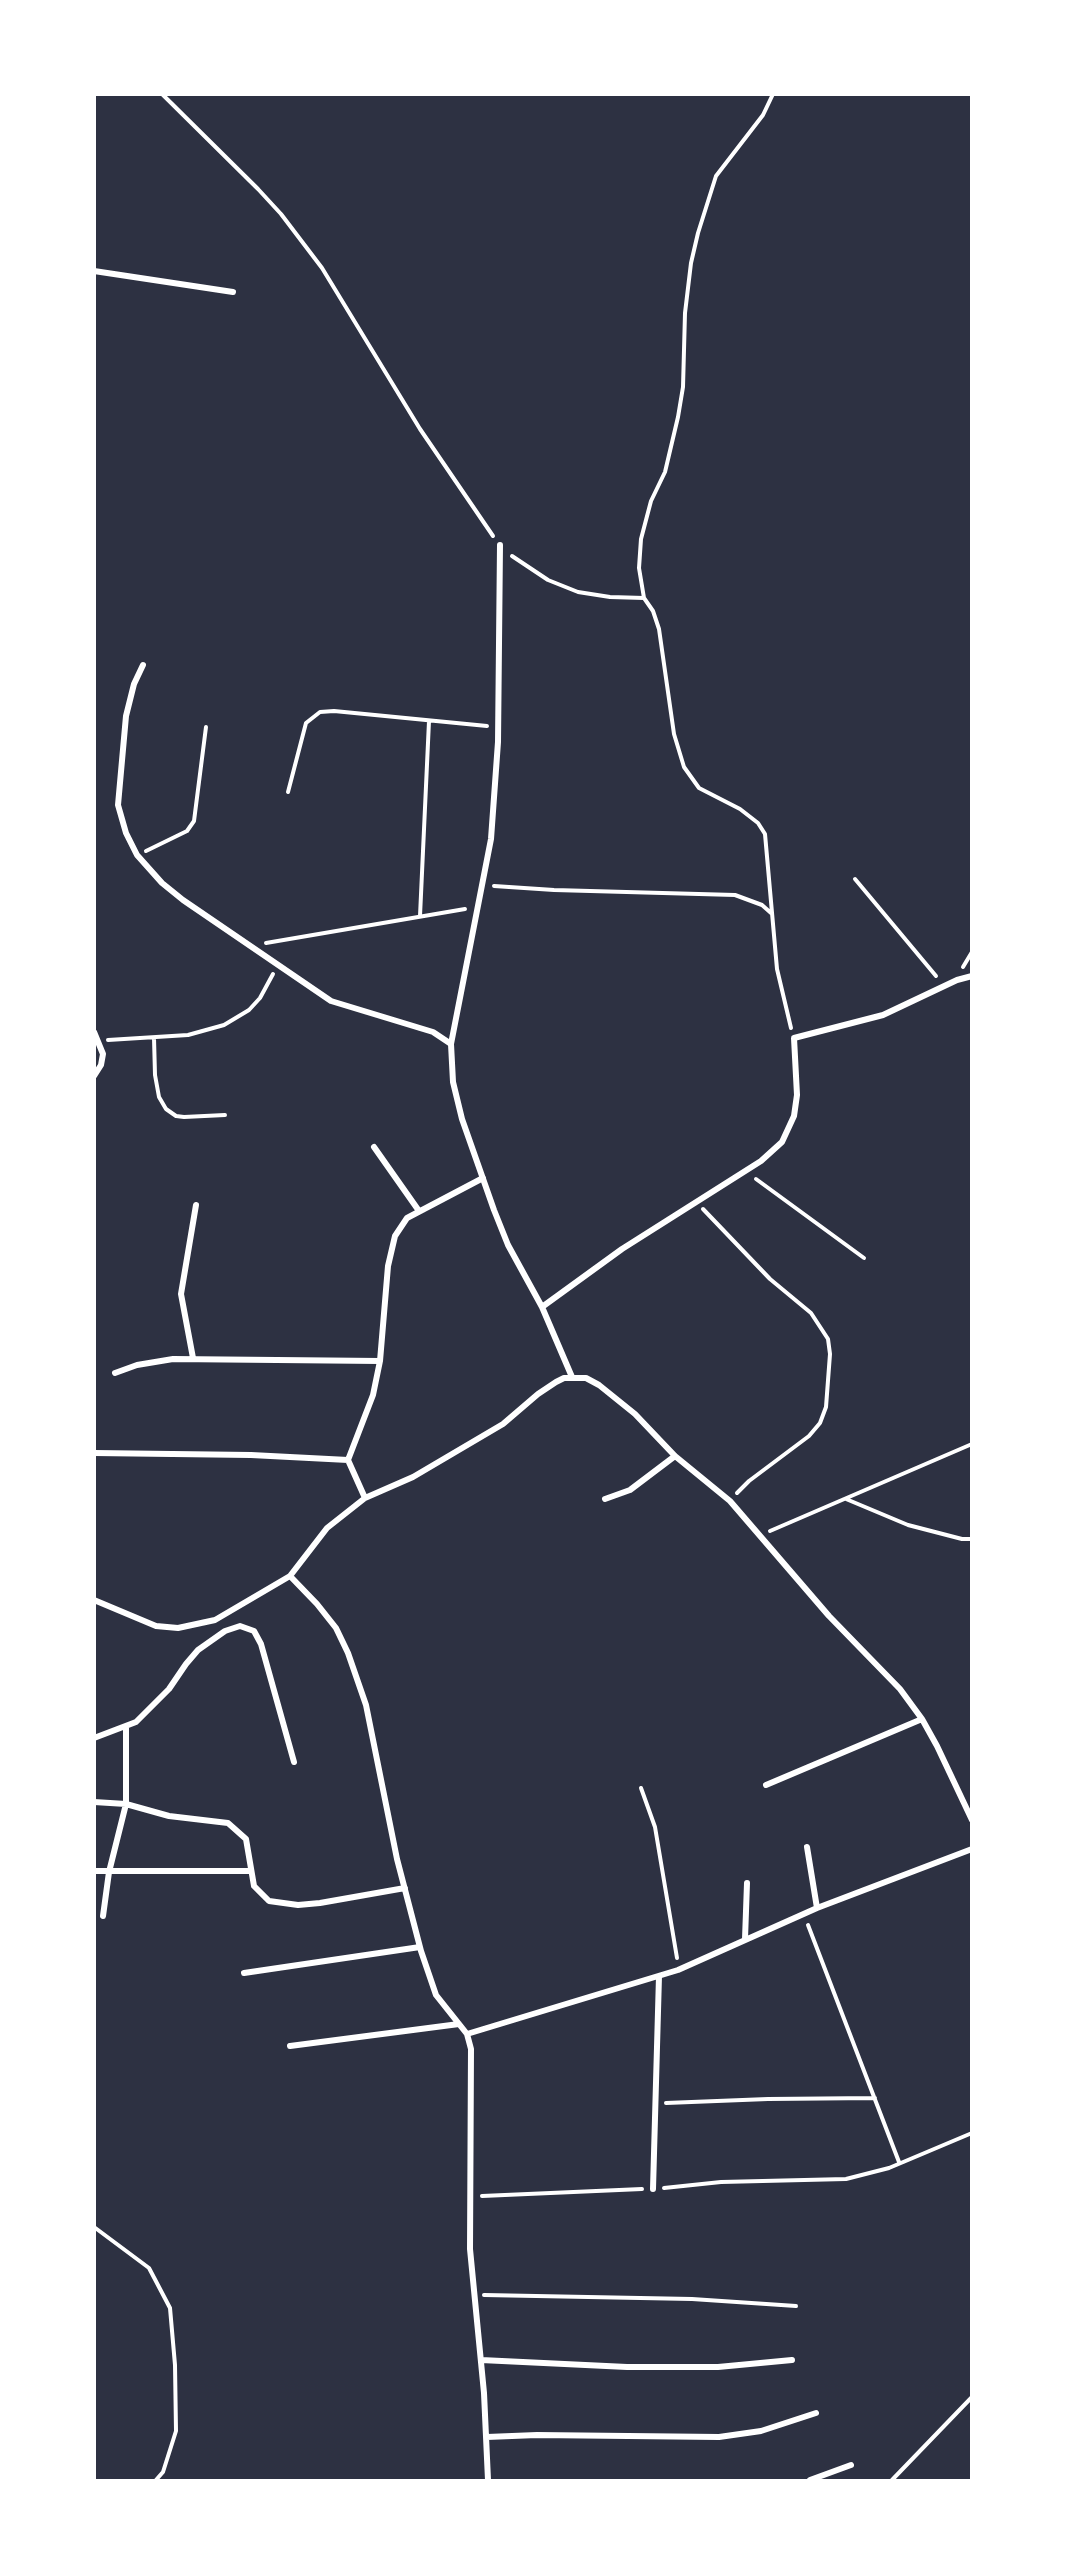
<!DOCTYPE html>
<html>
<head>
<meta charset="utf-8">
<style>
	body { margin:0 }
	#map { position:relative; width:1066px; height:2575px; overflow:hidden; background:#2d3142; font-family:"Times New Roman",serif }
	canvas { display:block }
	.frame { position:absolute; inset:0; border:96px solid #fff; pointer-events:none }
</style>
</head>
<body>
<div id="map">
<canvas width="1066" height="2575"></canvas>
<div class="frame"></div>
</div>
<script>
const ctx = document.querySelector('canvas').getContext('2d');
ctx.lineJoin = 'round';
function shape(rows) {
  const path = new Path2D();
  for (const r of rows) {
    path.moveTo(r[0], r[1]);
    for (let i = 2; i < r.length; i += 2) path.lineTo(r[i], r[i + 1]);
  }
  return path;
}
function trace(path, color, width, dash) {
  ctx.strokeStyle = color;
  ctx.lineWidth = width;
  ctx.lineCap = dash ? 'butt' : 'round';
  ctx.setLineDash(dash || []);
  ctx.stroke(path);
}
trace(shape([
	[162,94,258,189,281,214,322,268,420,429,493,536],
	[512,556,548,580,578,592,610,597,644,598,653,611,659,629,674,734,684,767,699,788,740,809,758,823,765,834,777,969,791,1028],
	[644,598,639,568,641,539,651,501,665,472,678,417,683,387,685,313,691,263,698,233,716,176,763,115,773,94],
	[288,792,306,723,320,712,334,711,487,726],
	[146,851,187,831,194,821,206,727],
	[855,879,936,976],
	[494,886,554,890,735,895,762,905,771,913],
	[420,916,429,721],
	[266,943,465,909],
	[963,967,972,952],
	[154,1038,155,1075,159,1097,166,1109,176,1116,184,1117,225,1115],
	[108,1040,188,1035,224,1025,249,1010,260,998,273,974],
	[756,1179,864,1258],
	[703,1209,770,1279,811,1313,828,1339,830,1354,826,1407,820,1423,809,1436,749,1481,737,1493],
	[846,1499,908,1525,962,1539,972,1539],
	[770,1531,972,1444],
	[641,1788,655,1827,677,1958],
	[808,1925,899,2162],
	[666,2103,768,2099,875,2098],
	[664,2188,721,2182,846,2179,889,2168,972,2133],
	[482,2196,642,2189],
	[94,2227,149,2268,170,2308,175,2365,176,2431,163,2472,156,2480],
	[484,2295,692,2299,796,2306],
	[892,2480,972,2397]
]), '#fff', 4);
trace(shape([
	[94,271,233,292],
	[143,665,134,684,126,716,118,805,126,833,137,855,162,883,183,900,331,1001,433,1032,451,1044,453,1082,462,1119,494,1210,508,1245,542,1307,572,1377],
	[94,1032,103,1054,101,1065,94,1076],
	[451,1044,491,839,498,742,500,545],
	[374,1147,419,1211],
	[542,1307,622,1249,761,1161,782,1142,794,1116,797,1095,794,1038,883,1015,957,980,972,976],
	[193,1358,181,1294,196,1205],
	[115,1373,137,1365,173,1359,380,1361],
	[94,1453,251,1455,348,1460],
	[365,1498,348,1460,373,1395,380,1361,388,1266,395,1236,407,1218,483,1178],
	[605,1499,630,1490,675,1456],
	[290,1576,317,1604,336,1628,348,1653,366,1705,397,1859,421,1951,436,1995,467,2034,471,2049,470,2249,484,2393,488,2480],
	[94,1600,156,1626,178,1628,215,1620,290,1576,327,1528,365,1498,413,1477,503,1424,538,1394,556,1382,564,1378,586,1378,599,1385,635,1414,675,1456,730,1501,829,1616,900,1689,922,1719,937,1746,972,1820],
	[94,1738,136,1722,169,1689,186,1664,198,1650,225,1631,240,1626,254,1631,261,1644,294,1762],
	[766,1785,922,1719],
	[94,1802,126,1804,169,1816,228,1823,246,1839,254,1886,269,1901,298,1905,320,1903,405,1888],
	[807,1847,817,1908],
	[94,1871,250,1871],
	[103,1916,109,1872,126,1804,126,1728],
	[745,1939,747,1883],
	[244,1973,420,1947],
	[467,2034,678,1970,817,1908,972,1849],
	[290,2046,459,2024],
	[653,2189,659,1976],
	[481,2360,627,2367,718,2367,792,2360],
	[487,2437,537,2435,719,2437,761,2431,816,2413],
	[810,2480,851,2465]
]), '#fff', 6);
</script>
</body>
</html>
